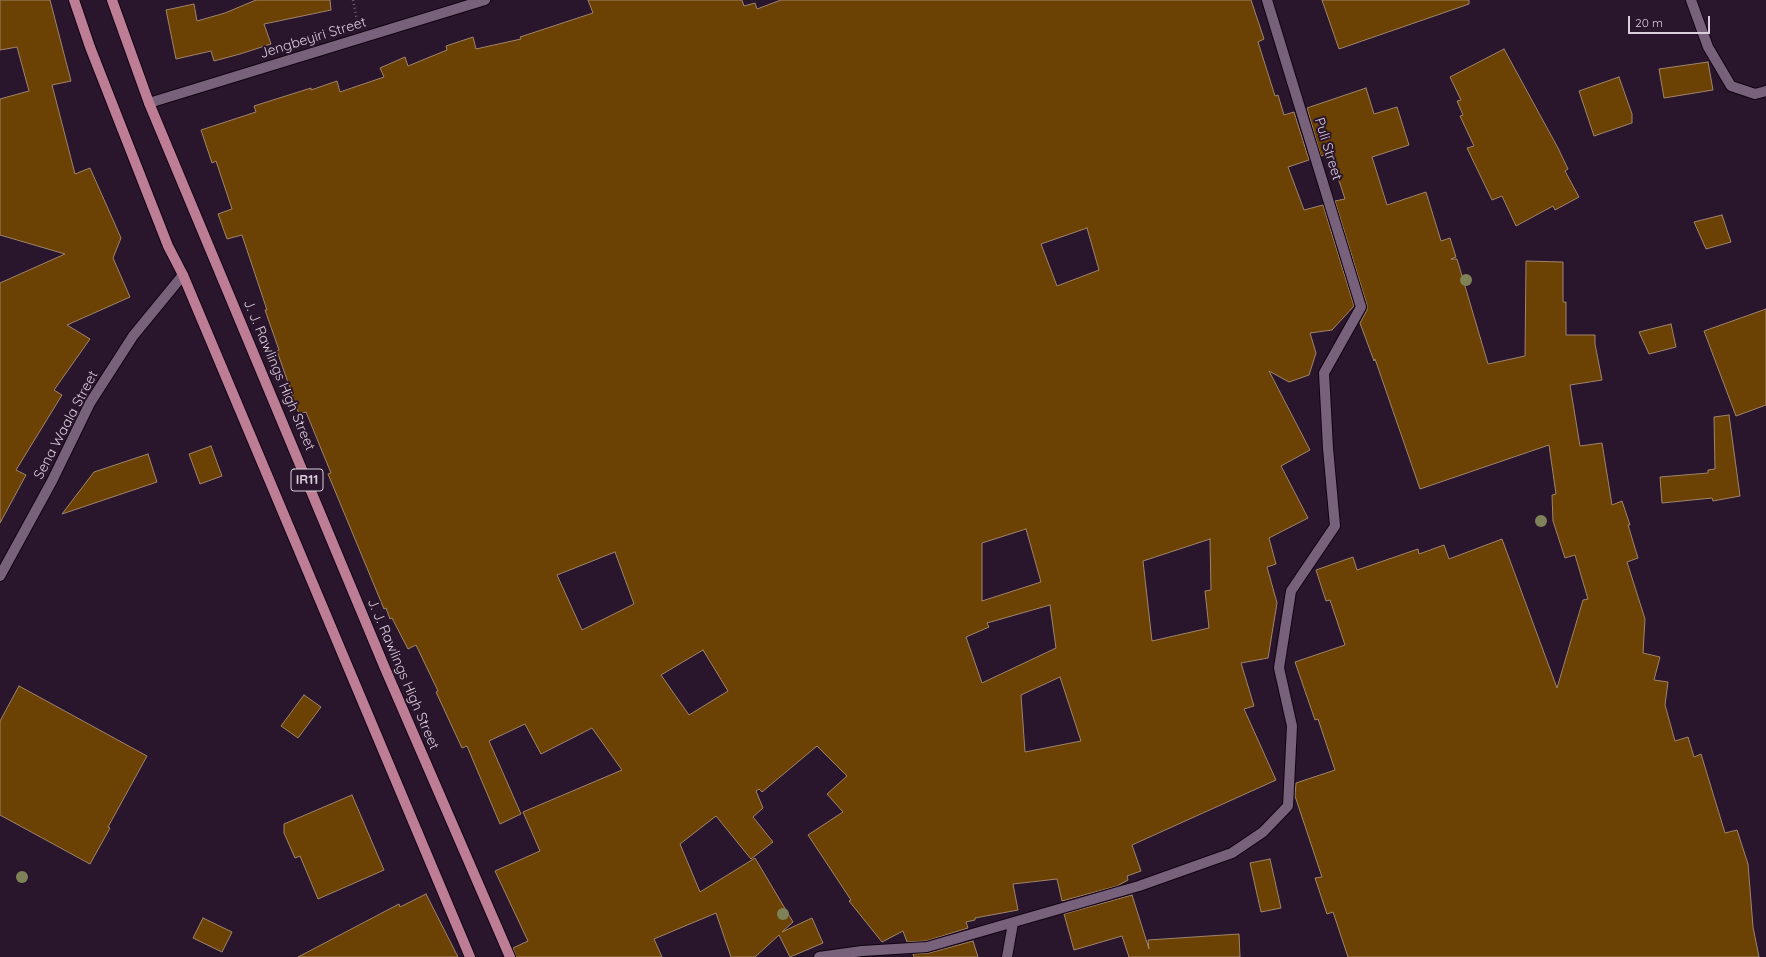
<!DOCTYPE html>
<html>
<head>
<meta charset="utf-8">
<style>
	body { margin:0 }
	#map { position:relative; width:1766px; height:957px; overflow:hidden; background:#2a162c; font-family:Quicksand,sans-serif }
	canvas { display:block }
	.scale { position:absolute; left:1628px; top:16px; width:82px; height:18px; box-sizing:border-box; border:2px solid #dacddc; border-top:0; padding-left:5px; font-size:12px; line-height:14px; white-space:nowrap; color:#dacddc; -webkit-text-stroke:3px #2a162c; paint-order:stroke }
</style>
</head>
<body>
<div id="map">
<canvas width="1766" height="957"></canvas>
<div class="scale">20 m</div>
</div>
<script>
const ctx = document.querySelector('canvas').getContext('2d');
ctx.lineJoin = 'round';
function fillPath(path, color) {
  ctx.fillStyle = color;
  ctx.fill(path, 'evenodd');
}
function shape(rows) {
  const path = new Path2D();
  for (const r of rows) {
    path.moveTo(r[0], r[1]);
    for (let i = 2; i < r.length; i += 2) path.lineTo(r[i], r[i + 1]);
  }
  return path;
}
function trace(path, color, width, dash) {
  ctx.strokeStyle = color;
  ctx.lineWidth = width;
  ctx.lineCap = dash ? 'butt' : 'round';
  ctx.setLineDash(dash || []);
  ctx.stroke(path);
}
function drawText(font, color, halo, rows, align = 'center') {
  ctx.font = font + ' Quicksand,sans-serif';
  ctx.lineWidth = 4;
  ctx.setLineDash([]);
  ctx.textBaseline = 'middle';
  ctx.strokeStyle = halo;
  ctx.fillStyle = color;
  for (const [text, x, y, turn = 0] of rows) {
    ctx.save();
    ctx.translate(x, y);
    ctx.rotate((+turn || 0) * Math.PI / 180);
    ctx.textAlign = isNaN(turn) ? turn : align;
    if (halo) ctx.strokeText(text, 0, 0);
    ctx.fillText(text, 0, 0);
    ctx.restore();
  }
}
const building = shape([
	[0,0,50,0,71,81,52,85,75,174,90,168,121,238,113,258,130,297,67,325,90,339,54,390,62,395,16,470,26,475,0,523,0,283,65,254,0,235,0,99,29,91,17,47,0,50,0,0],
	[256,0,330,0,331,10,264,24,271,44,240,54,214,61,211,51,176,59,166,10,194,4,197,21,225,13,256,0],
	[588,0,742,0,744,6,755,3,757,9,781,0,1251,0,1264,39,1258,42,1275,96,1278,95,1284,115,1294,112,1309,160,1288,167,1304,210,1323,205,1354,306,1332,330,1310,333,1316,353,1309,375,1289,382,1269,371,1310,450,1281,466,1308,518,1269,538,1276,564,1267,567,1277,603,1268,658,1241,663,1254,706,1244,709,1276,780,1132,845,1141,871,1127,876,1128,880,1117,886,1062,901,1057,879,1013,884,1018,910,975,918,975,920,966,922,968,928,926,941,907,942,903,931,882,942,849,901,851,900,808,835,843,812,827,794,847,776,817,746,762,792,759,789,756,791,763,808,753,817,773,842,751,859,716,816,680,844,700,892,755,858,793,922,782,932,812,918,823,943,790,957,779,935,755,957,731,957,716,913,654,939,662,957,516,957,513,948,528,941,495,871,540,851,523,812,622,770,592,728,541,754,525,724,489,741,521,814,500,824,467,746,462,748,436,692,438,691,416,645,408,649,392,618,390,619,386,608,384,609,328,474,331,473,306,412,299,414,277,351,279,350,265,310,267,310,242,235,227,239,218,214,232,209,216,161,212,163,201,130,256,112,254,106,311,88,311,90,337,81,340,92,384,77,380,68,405,57,408,66,447,50,446,46,473,37,476,49,521,39,520,37,593,13,588,0],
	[1087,228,1099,270,1057,286,1041,244,1087,228],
	[1026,529,1041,582,982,601,982,543,1026,529],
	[1210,539,1211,590,1205,591,1209,628,1152,641,1143,561,1210,539],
	[615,552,634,604,582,630,557,575,615,552],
	[1050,605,1056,648,982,683,966,637,989,627,987,623,1050,605],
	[703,650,728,691,689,715,661,675,703,650],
	[1060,677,1081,741,1025,752,1021,695,1060,677],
	[1322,0,1469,0,1469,4,1339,49,1322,0],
	[1504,49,1558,148,1568,169,1565,171,1579,197,1555,210,1553,206,1516,226,1502,196,1492,200,1467,148,1474,146,1460,116,1463,115,1457,101,1461,100,1450,77,1504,49],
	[1708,62,1713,90,1664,98,1659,69,1708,62],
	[1619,77,1632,114,1632,123,1594,136,1579,91,1619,77],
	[1366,88,1374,114,1397,107,1409,145,1372,157,1387,205,1426,192,1441,241,1450,238,1456,257,1451,259,1457,259,1488,364,1525,356,1526,261,1563,262,1563,302,1566,302,1566,335,1595,335,1595,344,1602,380,1570,385,1580,446,1602,443,1612,505,1622,501,1630,525,1628,525,1638,558,1627,562,1645,619,1643,653,1660,657,1654,680,1668,682,1665,705,1675,741,1688,737,1694,757,1701,754,1725,833,1737,830,1748,864,1753,927,1759,957,1348,957,1333,912,1327,914,1315,878,1322,877,1295,796,1296,783,1335,770,1318,719,1315,720,1295,662,1345,645,1330,600,1326,601,1316,570,1353,557,1357,570,1418,549,1419,554,1444,545,1449,559,1502,539,1557,688,1583,600,1588,599,1575,555,1565,558,1553,521,1552,495,1556,494,1549,445,1420,489,1375,359,1374,361,1360,323,1367,310,1367,305,1335,201,1345,199,1330,153,1321,156,1307,108,1366,88],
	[1722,215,1731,242,1706,249,1694,222,1722,215],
	[1766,309,1766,405,1736,416,1704,331,1766,309],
	[1671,324,1676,347,1649,354,1639,332,1671,324],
	[1729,415,1740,496,1713,501,1712,498,1662,503,1660,477,1708,473,1708,470,1715,469,1714,417,1729,415],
	[211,446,222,476,200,484,189,454,211,446],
	[148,454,157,482,62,514,94,472,148,454],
	[19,686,147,756,108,827,110,828,90,864,0,815,0,721,19,686],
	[304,695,321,707,298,738,281,726,304,695],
	[352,795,384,870,318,899,300,856,295,858,284,833,284,824,352,795],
	[1270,859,1281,908,1261,912,1250,863,1270,859],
	[426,894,458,957,298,957,399,904,400,907,426,894],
	[1132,895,1149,949,1148,940,1239,934,1240,957,1129,957,1122,936,1074,950,1064,914,1132,895],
	[203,918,232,932,222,952,193,938,203,918],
	[973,941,978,957,914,957,913,954,929,953,973,941]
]);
fillPath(building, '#6c4104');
trace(building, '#9f856b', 1);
const minor = shape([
	[1691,0,1708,47,1731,86,1755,94,1766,91],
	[149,103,485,0],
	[0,576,52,481,90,403,133,336,183,275],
	[819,957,862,951,927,947,1139,886,1232,853,1263,832,1288,806,1292,726,1279,668,1291,591,1335,526,1328,448,1324,373,1361,307,1267,0],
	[1007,957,1013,923]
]);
const major = shape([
	[74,0,90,47,168,246,183,275,470,957],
	[112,0,149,103,384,666,510,957]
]);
trace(minor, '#120214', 12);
trace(major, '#120214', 12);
trace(shape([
	[353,0,357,20]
]), '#6b5a6d', 2.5, [1, 3]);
trace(minor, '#78617b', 10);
trace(major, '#bd7d95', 10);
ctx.fillStyle = '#7f8259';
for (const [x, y] of [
	[1466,280],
	[1541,521],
	[22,877],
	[783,914]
]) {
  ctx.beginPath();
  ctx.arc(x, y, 6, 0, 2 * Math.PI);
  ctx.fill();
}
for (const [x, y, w] of [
	[307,480,32]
]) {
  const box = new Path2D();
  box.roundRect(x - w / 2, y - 11, w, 22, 3);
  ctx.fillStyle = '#2a162c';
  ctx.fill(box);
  trace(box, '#dacddc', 1);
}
drawText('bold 13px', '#dacddc', null, [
	["IR11",307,480]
]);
drawText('14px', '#dacddc', '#2a162c', [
	["Jengbeyiri Street",313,38,-17],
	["Puli Street",1328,149,73],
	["J. J. Rawlings High Street",279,375,67],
	["Sena Waala Street",66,425,-62],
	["J. J. Rawlings High Street",403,674,67]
]);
</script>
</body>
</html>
